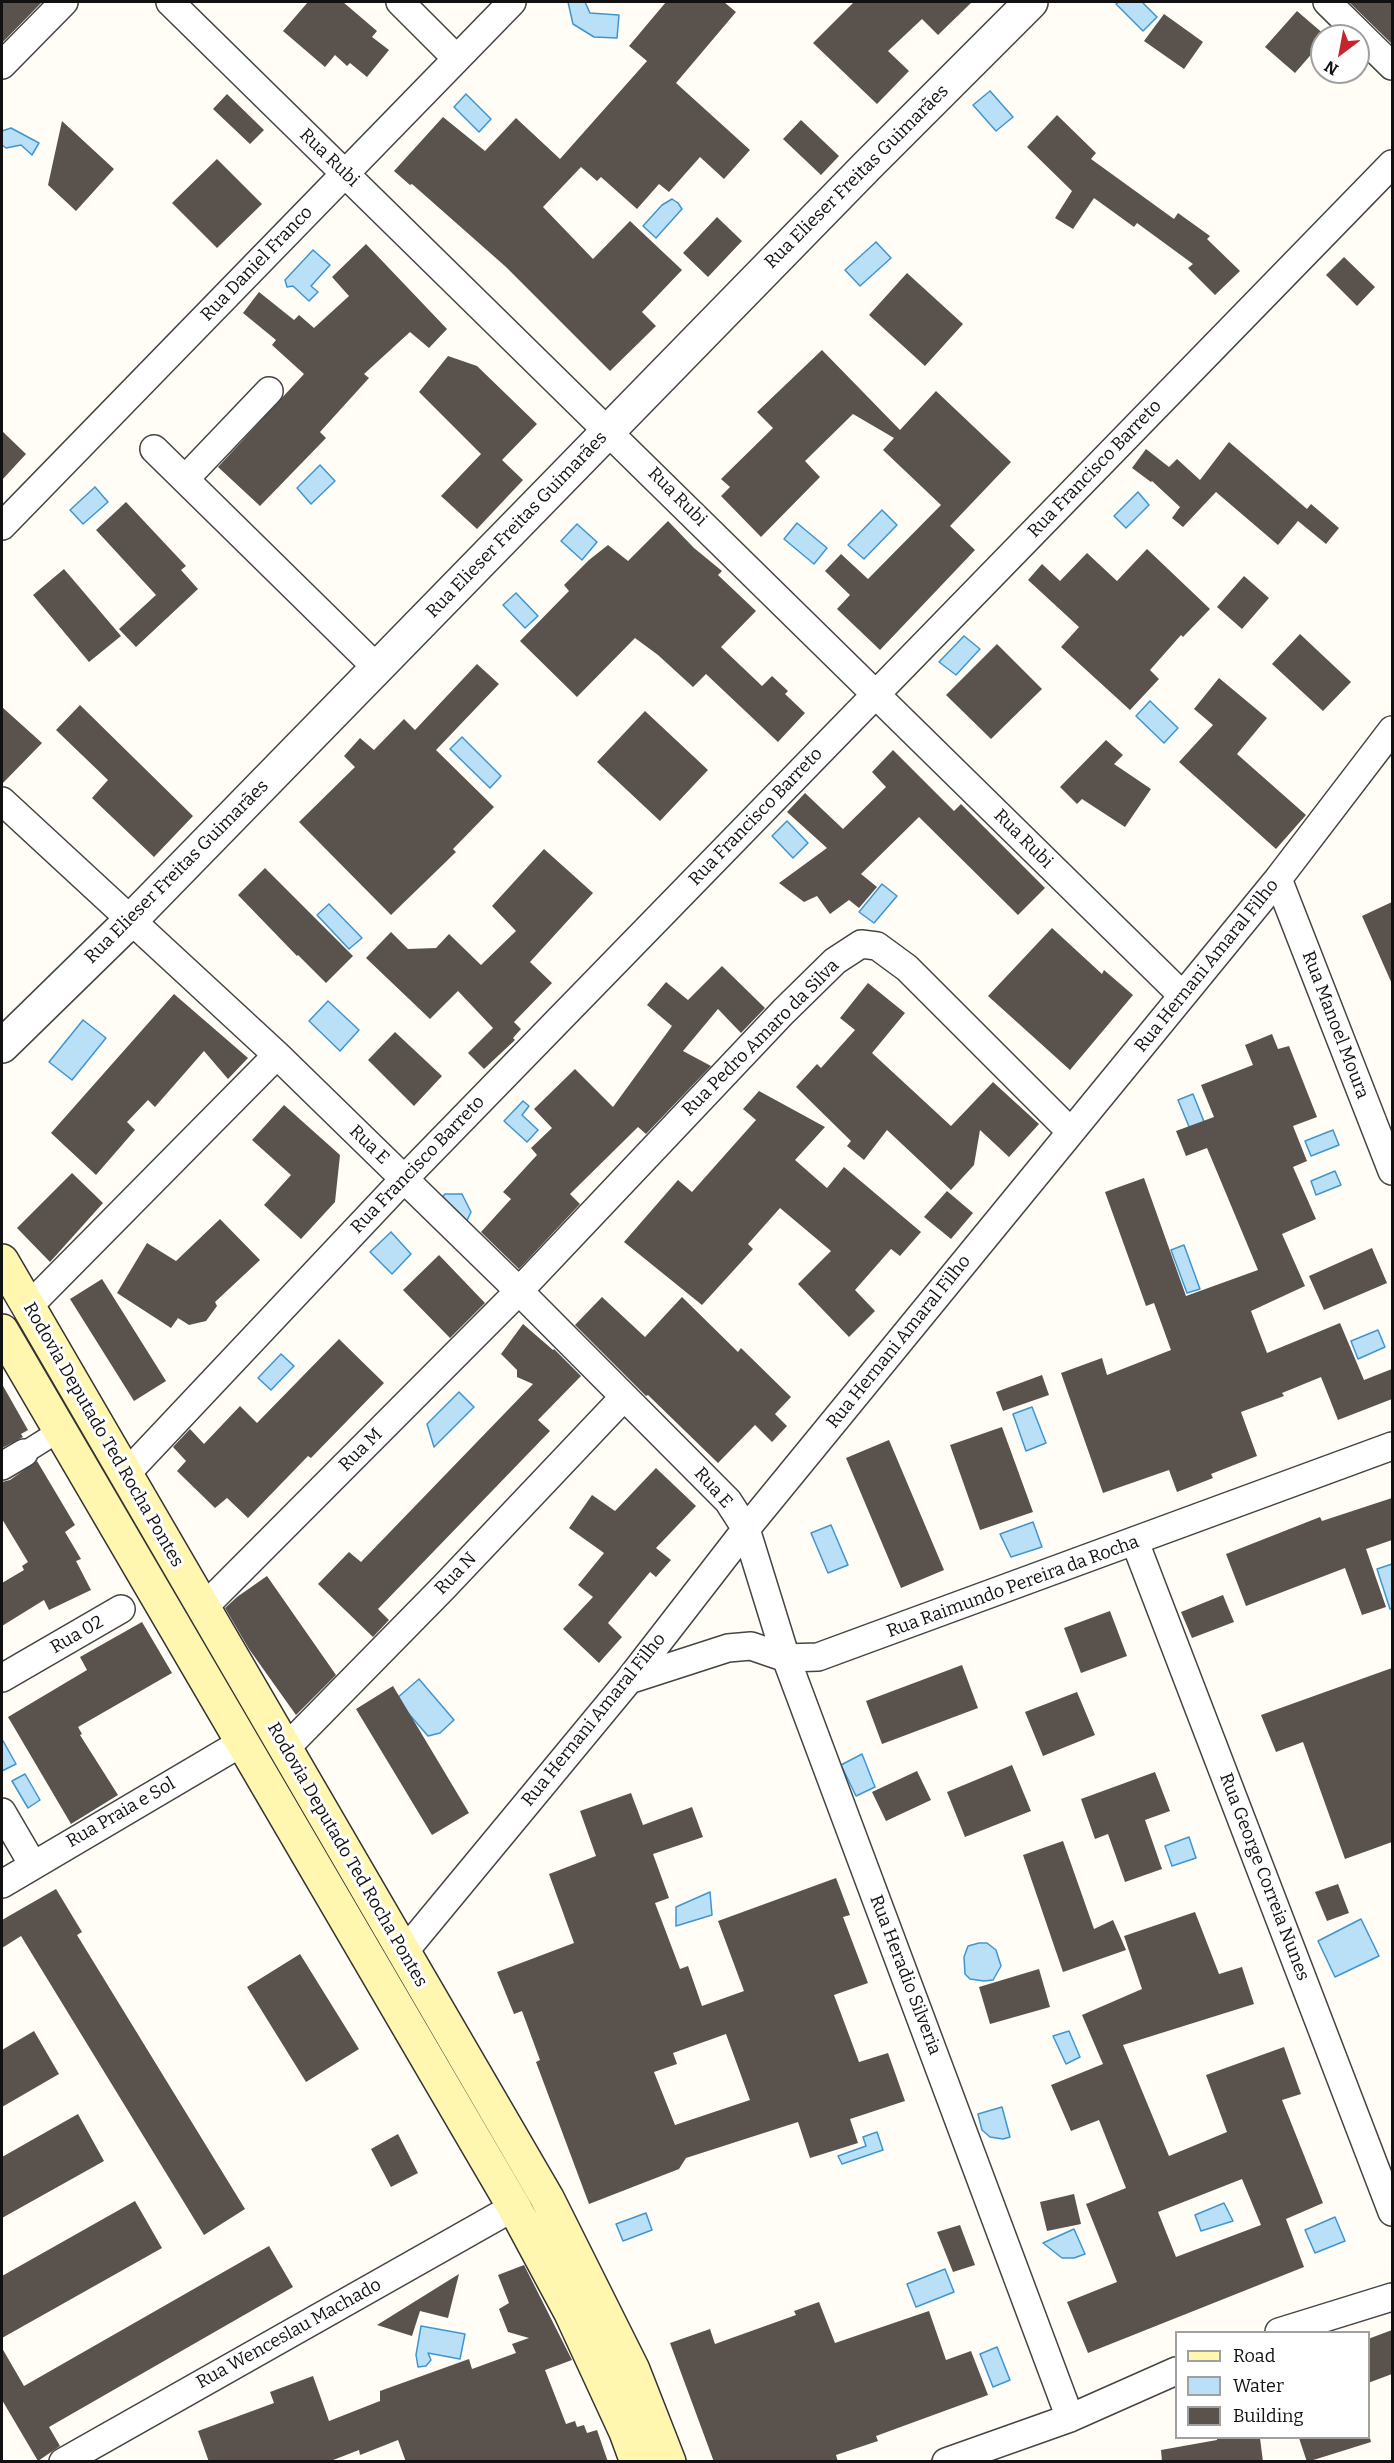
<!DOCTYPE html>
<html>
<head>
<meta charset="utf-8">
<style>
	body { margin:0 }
	#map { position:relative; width:1394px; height:2463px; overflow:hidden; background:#fffdf5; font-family:Bitter,serif }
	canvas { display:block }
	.frame { position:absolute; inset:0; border:3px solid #111; pointer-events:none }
	.legend { position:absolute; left:1175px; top:2331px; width:195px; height:108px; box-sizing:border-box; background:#fff; border:2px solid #a0a0a0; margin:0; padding:8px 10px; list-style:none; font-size:18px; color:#111 }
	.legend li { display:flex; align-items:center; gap:12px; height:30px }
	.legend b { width:30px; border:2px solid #a0a0a0 }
	.north { position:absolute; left:1310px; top:24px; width:60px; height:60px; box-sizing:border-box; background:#fff; border:2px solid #a0a0a0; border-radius:50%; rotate:212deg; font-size:16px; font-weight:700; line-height:24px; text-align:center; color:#111 }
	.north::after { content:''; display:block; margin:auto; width:21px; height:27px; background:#c4262e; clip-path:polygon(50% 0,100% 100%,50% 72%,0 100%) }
</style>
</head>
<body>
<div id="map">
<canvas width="1394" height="2463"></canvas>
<div class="frame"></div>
<ul class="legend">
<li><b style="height:8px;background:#fff6b0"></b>Road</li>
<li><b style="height:16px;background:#b9e0f7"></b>Water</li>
<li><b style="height:16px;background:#5a524d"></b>Building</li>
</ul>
<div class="north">N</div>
</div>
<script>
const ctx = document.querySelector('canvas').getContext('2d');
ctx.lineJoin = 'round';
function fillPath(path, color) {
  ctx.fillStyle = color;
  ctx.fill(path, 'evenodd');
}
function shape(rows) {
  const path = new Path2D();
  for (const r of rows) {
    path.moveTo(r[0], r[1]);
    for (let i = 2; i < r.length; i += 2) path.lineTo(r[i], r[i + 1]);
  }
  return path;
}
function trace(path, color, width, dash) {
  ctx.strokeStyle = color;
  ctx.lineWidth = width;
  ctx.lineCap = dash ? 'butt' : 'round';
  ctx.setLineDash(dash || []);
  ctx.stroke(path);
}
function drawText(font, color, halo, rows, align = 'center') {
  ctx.font = font + ' Bitter,serif';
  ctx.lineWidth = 6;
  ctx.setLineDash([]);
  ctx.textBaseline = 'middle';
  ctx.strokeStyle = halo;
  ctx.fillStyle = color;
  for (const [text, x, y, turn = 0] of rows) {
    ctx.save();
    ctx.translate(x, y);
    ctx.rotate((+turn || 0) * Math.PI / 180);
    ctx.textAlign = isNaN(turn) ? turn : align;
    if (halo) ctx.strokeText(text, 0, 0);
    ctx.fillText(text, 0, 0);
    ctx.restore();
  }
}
const water = shape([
	[568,2,585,2,590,13,619,15,617,38,594,37,573,24,568,2],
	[1119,2,1142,2,1157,17,1143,31,1116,4,1119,2],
	[990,91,1013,117,996,131,973,105,990,91],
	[466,94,491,119,479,132,454,107,466,94],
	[11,128,39,143,32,155,21,145,6,148,2,145,2,131,11,128],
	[672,199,678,203,682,209,656,238,643,226,662,205,672,199],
	[876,242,891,258,860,286,845,270,876,242],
	[313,250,330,265,311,286,318,292,309,301,293,286,287,287,285,280,313,250],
	[320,465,335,481,311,504,297,488,320,465],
	[95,487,108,502,83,524,70,510,95,487],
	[1138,492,1149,505,1126,528,1114,516,1138,492],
	[882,510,897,525,864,559,848,545,882,510],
	[797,523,827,548,814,564,784,539,797,523],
	[577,524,597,542,582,560,561,541,577,524],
	[516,593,538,616,525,628,503,605,516,593],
	[964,636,980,649,956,675,939,662,964,636],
	[1150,701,1178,728,1164,743,1136,716,1150,701],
	[462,737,501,776,490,788,450,749,462,737],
	[787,821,808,843,793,858,772,836,787,821],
	[882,884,897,896,874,923,859,912,882,884],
	[329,904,362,938,349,949,317,915,329,904],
	[328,1001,359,1030,340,1051,309,1021,328,1001],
	[83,1020,106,1038,72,1080,49,1062,83,1020],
	[1193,1094,1205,1124,1190,1129,1178,1100,1193,1094],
	[523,1101,529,1106,522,1115,538,1130,527,1142,504,1121,523,1101],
	[1333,1130,1339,1145,1311,1156,1305,1141,1333,1130],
	[1335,1171,1341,1185,1316,1195,1311,1181,1335,1171],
	[445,1194,462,1194,471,1212,464,1227,436,1204,445,1194],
	[391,1232,411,1254,392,1274,370,1252,391,1232],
	[1184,1245,1200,1289,1187,1293,1171,1250,1184,1245],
	[1378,1330,1385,1347,1358,1359,1351,1341,1378,1330],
	[281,1354,294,1366,271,1390,258,1378,281,1354],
	[459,1392,474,1407,434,1447,427,1424,459,1392],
	[1032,1407,1046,1443,1026,1451,1013,1414,1032,1407],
	[1033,1522,1042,1547,1011,1557,1000,1534,1033,1522],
	[831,1525,848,1565,828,1573,811,1533,831,1525],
	[1392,1564,1392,1609,1390,1609,1377,1569,1392,1564],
	[419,1679,454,1720,440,1733,428,1736,396,1699,419,1679],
	[2,1739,16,1764,2,1771,2,1739],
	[862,1754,875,1787,856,1796,841,1765,862,1754],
	[25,1774,40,1800,28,1808,12,1781,25,1774],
	[1189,1837,1196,1858,1172,1866,1165,1846,1189,1837],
	[710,1892,712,1915,676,1926,676,1907,710,1892],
	[1361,1919,1379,1956,1335,1977,1318,1941,1361,1919],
	[979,1943,987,1943,996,1950,1001,1966,993,1980,984,1981,970,1979,965,1974,964,1957,968,1946,979,1943],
	[1069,2031,1080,2057,1066,2064,1053,2036,1069,2031],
	[1002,2107,1010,2137,1003,2139,990,2137,982,2130,978,2114,1002,2107],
	[877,2132,883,2150,842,2164,838,2156,866,2146,863,2137,877,2132],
	[1224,2203,1233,2221,1201,2231,1195,2215,1224,2203],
	[646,2213,652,2230,623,2241,616,2224,646,2213],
	[1335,2217,1345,2241,1315,2253,1305,2230,1335,2217],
	[1074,2229,1085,2254,1074,2258,1062,2258,1043,2243,1074,2229],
	[945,2269,954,2292,916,2307,907,2284,945,2269],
	[421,2326,465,2334,460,2359,428,2353,431,2360,426,2366,418,2367,416,2355,421,2326],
	[997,2347,1010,2380,993,2387,980,2354,997,2347]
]);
fillPath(water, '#b9e0f7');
trace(water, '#3f96cf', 1.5);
fillPath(shape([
	[2,2,42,2,2,43],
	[308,2,343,2,377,31,372,37,389,50,367,77,350,63,347,66,335,55,325,67,283,31],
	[666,2,724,2,736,12,676,83,750,150,724,179,700,157,669,192,659,184,637,209,601,177,597,181,581,167,543,207,593,259,630,221,682,270,642,312,656,326,610,371,506,267,412,184,410,185,394,171,443,117,485,151,516,118,560,159,647,61,629,46],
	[854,2,972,2,938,35,922,19,888,51,909,71,877,104,813,43],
	[1349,2,1392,2,1392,44,1391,43],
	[1297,11,1326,36,1322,36,1322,42,1295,73,1265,47],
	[1164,14,1203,42,1184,69,1144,41],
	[227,94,264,130,250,144,213,109],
	[1057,115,1096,153,1091,159,1174,219,1178,213,1210,236,1207,239,1240,271,1215,295,1188,268,1193,264,1137,223,1134,227,1094,198,1073,229,1055,218,1072,191,1027,147],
	[801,120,839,156,821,175,783,139],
	[62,121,114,169,76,211,48,185],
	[217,159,262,204,217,248,172,203],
	[717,217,742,241,708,277,683,253],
	[366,244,447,329,429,348,410,332,364,374,369,378,320,432,326,438,260,506,218,467,304,374,272,345,276,340,243,313,259,292,294,320,299,315,314,328,349,296,332,277],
	[1344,257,1375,287,1357,306,1326,275],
	[907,273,963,324,925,366,869,315],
	[822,350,900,430,936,391,1011,462,950,526,975,550,880,650,837,609,850,595,825,571,841,554,868,579,941,505,883,450,894,438,853,414,805,461,820,477,761,537,721,496,730,487,721,479,773,428,757,412],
	[448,356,477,366,537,424,502,460,523,480,477,529,441,496,481,454,419,392],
	[2,431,26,454,2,480],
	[1229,442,1307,509,1311,504,1339,528,1326,544,1298,521,1278,545,1216,492,1183,527,1172,518,1180,507,1152,481,1151,482,1132,468,1146,449,1169,467,1177,459,1200,480],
	[126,502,186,566,181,570,198,589,136,647,119,629,156,595,96,530],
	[668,521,694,548,722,571,718,575,756,611,721,647,762,686,772,676,788,691,785,694,805,713,778,742,706,674,693,687,658,655,635,638,577,697,520,641,569,591,564,585,589,560,608,545,628,561],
	[1147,549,1210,609,1183,637,1181,635,1150,670,1159,679,1130,710,1061,647,1079,627,1028,580,1042,564,1060,581,1087,553,1117,581],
	[64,569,121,636,89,662,33,595],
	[1244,576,1269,598,1242,629,1217,607],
	[1300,634,1351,682,1323,711,1272,664],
	[997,644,1042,689,991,739,946,695],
	[477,664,499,684,436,750,494,807,453,849,456,852,391,915,299,822,355,767,344,756,360,738,374,750,404,719,415,730],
	[1219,678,1267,718,1237,754,1306,815,1276,849,1179,762,1213,725,1194,709],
	[80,705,193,816,154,857,92,798,108,780,56,730],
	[2,707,42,743,2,784],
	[645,711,708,770,660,821,597,762],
	[1106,740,1123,755,1114,764,1151,789,1125,827,1082,799,1077,804,1060,787],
	[893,750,954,811,961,804,1045,888,1018,915,919,817,861,874,877,887,859,908,849,900,830,914,817,896,804,902,779,883,827,848,787,812,805,793,843,829,886,787,872,772],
	[544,849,593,893,530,962,552,983,514,1022,521,1029,513,1038,515,1040,484,1069,468,1053,493,1028,458,991,430,1019,366,958,391,932,408,949,436,948,449,934,481,965,516,931,492,906],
	[265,868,353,956,326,983,298,955,297,956,238,895],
	[1392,902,1392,984,1362,916],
	[1052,928,1102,974,1104,970,1133,995,1070,1070,988,996],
	[722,966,765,1008,741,1033,718,1009,683,1051,711,1066,646,1134,638,1127,570,1194,580,1204,519,1269,481,1232,511,1199,503,1192,537,1155,531,1148,552,1128,534,1109,575,1069,613,1107,672,1026,647,1005,666,982,688,1000],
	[868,983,905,1013,872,1053,951,1126,993,1082,1039,1124,1009,1157,980,1130,974,1165,951,1190,887,1130,864,1160,847,1146,851,1141,796,1087,817,1064,821,1068,855,1030,840,1018],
	[174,994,248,1058,228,1079,204,1051,155,1107,148,1100,127,1122,135,1130,96,1175,51,1133],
	[395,1032,442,1076,414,1106,368,1060],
	[1272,1034,1278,1049,1289,1046,1317,1117,1293,1126,1307,1161,1293,1167,1316,1219,1282,1234,1305,1286,1251,1311,1267,1353,1340,1323,1364,1380,1392,1369,1392,1399,1338,1420,1321,1377,1282,1393,1284,1396,1241,1412,1257,1456,1211,1474,1213,1478,1177,1492,1169,1470,1103,1493,1061,1373,1102,1358,1107,1375,1171,1350,1154,1303,1146,1306,1105,1192,1144,1178,1186,1296,1258,1270,1207,1148,1186,1156,1176,1131,1214,1117,1201,1085,1253,1065,1245,1045],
	[759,1091,825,1127,795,1160,827,1188,844,1167,921,1232,900,1256,891,1249,855,1290,875,1311,849,1337,798,1284,831,1251,780,1208,748,1244,753,1249,702,1305,624,1242,678,1180,692,1192,756,1120,743,1109],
	[284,1105,340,1155,335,1202,301,1239,264,1205,291,1175,252,1140],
	[72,1173,103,1203,50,1262,17,1228],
	[947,1191,973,1213,951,1239,924,1217],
	[220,1219,260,1260,215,1302,217,1306,206,1321,189,1325,178,1318,171,1328,117,1293,147,1243,176,1261],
	[1372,1248,1387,1283,1324,1310,1309,1276],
	[439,1255,485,1303,450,1338,403,1290],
	[102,1279,166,1381,134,1401,70,1299],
	[602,1297,645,1337,682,1297,738,1352,741,1348,791,1397,775,1414,787,1426,772,1442,755,1425,718,1463,648,1395,646,1396,575,1325],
	[523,1324,553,1350,554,1349,581,1376,538,1420,550,1431,378,1609,389,1620,373,1637,318,1584,349,1552,361,1562,533,1384,517,1377,517,1370,501,1354],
	[339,1339,384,1383,311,1458,308,1456,248,1518,227,1498,215,1508,177,1471,186,1461,173,1447,190,1429,204,1444,240,1406,257,1423],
	[1042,1375,1049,1395,1003,1411,996,1392],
	[2,1384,28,1430,21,1434,23,1437,2,1448],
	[1002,1427,1033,1512,980,1530,950,1445],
	[889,1440,944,1570,901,1588,846,1458],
	[37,1461,75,1525,65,1532,81,1559,76,1561,91,1590,49,1610,44,1600,2,1626,2,1583,24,1570,22,1566,28,1562,2,1519,2,1482,10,1480],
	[656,1468,696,1506,656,1548,671,1560,656,1577,650,1572,608,1623,622,1637,599,1663,563,1629,593,1597,578,1585,604,1553,569,1528,592,1495,615,1511],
	[1392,1498,1392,1540,1366,1549,1386,1607,1362,1615,1345,1568,1246,1606,1226,1554,1320,1517,1322,1521],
	[267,1576,336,1675,296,1715,249,1649,225,1608,237,1597],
	[1223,1595,1234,1622,1192,1638,1181,1612],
	[1110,1611,1127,1656,1081,1673,1064,1628],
	[142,1622,172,1673,78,1727,82,1734,80,1735,118,1795,71,1824,8,1717,87,1670,80,1657],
	[962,1665,978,1708,882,1744,866,1701],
	[1392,1668,1392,1842,1345,1859,1303,1742,1276,1752,1261,1715],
	[393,1686,469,1813,432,1835,356,1709],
	[1077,1692,1095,1735,1043,1756,1025,1712],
	[1012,1765,1031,1811,965,1837,947,1792],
	[917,1771,931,1800,886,1821,872,1792],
	[1155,1772,1170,1811,1145,1820,1162,1869,1125,1882,1108,1834,1095,1839,1081,1799],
	[631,1793,643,1825,692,1807,703,1837,653,1854,669,1898,655,1903,680,1969,688,1966,702,2006,744,1991,718,1921,836,1878,850,1915,843,1917,868,1983,834,1995,859,2062,888,2053,905,2101,850,2119,858,2143,810,2158,798,2122,686,2158,679,2169,589,2204,536,2062,540,2060,522,2011,514,2014,497,1972,574,1943,549,1874,596,1856,580,1811],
	[726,2034,750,2100,675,2125,654,2072,677,2064,673,2053],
	[1063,1841,1094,1929,1113,1920,1126,1950,1063,1972,1023,1855],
	[1338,1884,1349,1913,1327,1921,1315,1892],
	[56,1889,82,1932,77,1935,245,2209,204,2235,21,1936,2,1948,2,1920],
	[1195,1912,1219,1974,1242,1967,1254,2004,1123,2045,1169,2156,1227,2132,1206,2075,1284,2047,1301,2094,1282,2100,1323,2203,1286,2219,1304,2267,1088,2353,1067,2302,1117,2282,1086,2204,1126,2188,1099,2120,1071,2131,1051,2085,1103,2064,1082,2015,1142,1989,1124,1936],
	[1242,2179,1261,2225,1176,2257,1158,2212],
	[300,1954,359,2049,306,2082,247,1987],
	[1039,1969,1050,2007,990,2024,979,1987],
	[34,2031,59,2074,2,2107,2,2050],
	[78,2114,104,2161,2,2218,2,2157],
	[398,2134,418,2173,391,2187,371,2149],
	[1074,2194,1081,2224,1047,2231,1040,2202],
	[135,2201,162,2248,2,2338,2,2276],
	[960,2225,975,2265,953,2272,937,2232],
	[269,2246,293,2287,49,2427,60,2446,38,2461,2,2400,2,2348,24,2386],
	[524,2265,572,2360,545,2370,566,2424,575,2421,577,2427,584,2425,587,2433,597,2430,608,2462,406,2462,398,2440,360,2455,359,2450,328,2462,209,2462,198,2431,274,2403,270,2392,313,2376,329,2421,380,2401,380,2391,469,2359,472,2369,516,2353,512,2344,529,2338,508,2332,499,2309,509,2303,498,2275],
	[459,2274,448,2318,420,2311,412,2336,377,2325],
	[819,2302,835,2343,929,2311,946,2360,971,2351,988,2395,876,2436,878,2441,836,2455,838,2462,714,2462,670,2343,710,2329,715,2344,796,2315,794,2311],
	[1392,2330,1392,2374,1368,2383,1368,2339],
	[1217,2438,1260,2438,1263,2462,1162,2462,1161,2450,1217,2440],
	[1299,2438,1370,2438,1371,2442,1307,2462]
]), '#5a524d');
const pedestrian = shape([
	[24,1453,59,1431]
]);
const minor = shape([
	[170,2,1182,995],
	[400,2,456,58],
	[1327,2,1392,66],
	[2,65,64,2],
	[154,449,377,668],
	[185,479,269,391],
	[2,526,512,2],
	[2,801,277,1055,519,1291,728,1501,746,1529,786,1658,1070,2418],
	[1278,879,1392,1171],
	[28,1307,277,1055],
	[2,1466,24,1453],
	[125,1475,404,1179,1392,164],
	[1135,1542,1392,2212],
	[203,1608,519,1291,783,1012,835,961,861,944,877,946,907,968,1071,1132],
	[2,1678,121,1609],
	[629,1680,728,1648,751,1646,786,1658,818,1657,1392,1446],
	[285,1749,444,1587,624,1397],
	[2,1812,33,1865],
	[2,1884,241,1743],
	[404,1952,629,1680,746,1529,1278,879,1392,730],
	[1279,2332,1392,2297],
	[63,2462,514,2207],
	[946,2462,1070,2418,1176,2371]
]);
const tertiary = shape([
	[2,1046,132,919,867,166,1031,2]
]);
const secondary = shape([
	[2,1261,547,2198,633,2370,669,2462],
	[2,1331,514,2207,571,2313,626,2432,637,2462]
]);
trace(pedestrian, '#444', 24);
trace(minor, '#444', 30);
trace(tertiary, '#444', 36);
trace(secondary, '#333', 36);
trace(pedestrian, '#fff', 21);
trace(minor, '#fff', 27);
trace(tertiary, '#fff', 33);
trace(secondary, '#fff6b0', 33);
drawText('18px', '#111', '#fff', [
	["Rua Rubi",329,158,44],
	["Rua Elieser Freitas Guimarães",857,177,-45],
	["Rua Daniel Franco",257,264,-46],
	["Rua Francisco Barreto",1095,469,-46],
	["Rua Rubi",677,497,45],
	["Rua Elieser Freitas Guimarães",517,525,-46],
	["Rua Francisco Barreto",756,817,-46],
	["Rua Rubi",1023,839,45],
	["Rua Elieser Freitas Guimarães",177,872,-45],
	["Rua Hernani Amaral Filho",1207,966,-51],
	["Rua Manoel Moura",1335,1025,69],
	["Rua Pedro Amaro da Silva",761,1038,-45],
	["Rua E",369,1145,44],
	["Rua Francisco Barreto",418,1165,-46],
	["Rua Hernani Amaral Filho",899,1342,-51],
	["Rodovia Deputado Ted Rocha Pontes",103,1435,60],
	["Rua M",361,1450,-45],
	["Rua E",713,1488,48],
	["Rua N",456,1574,-46],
	["Rua Raimundo Pereira da Rocha",1013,1587,-20],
	["Rua 02",77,1635,-30],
	["Rua Hernani Amaral Filho",594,1720,-51],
	["Rua Praia e Sol",121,1813,-30],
	["Rodovia Deputado Ted Rocha Pontes",347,1855,60],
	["Rua George Correia Nunes",1264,1877,69],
	["Rua Heradio Silveria",905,1975,69],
	["Rua Wenceslau Machado",289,2334,-29]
]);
</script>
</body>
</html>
